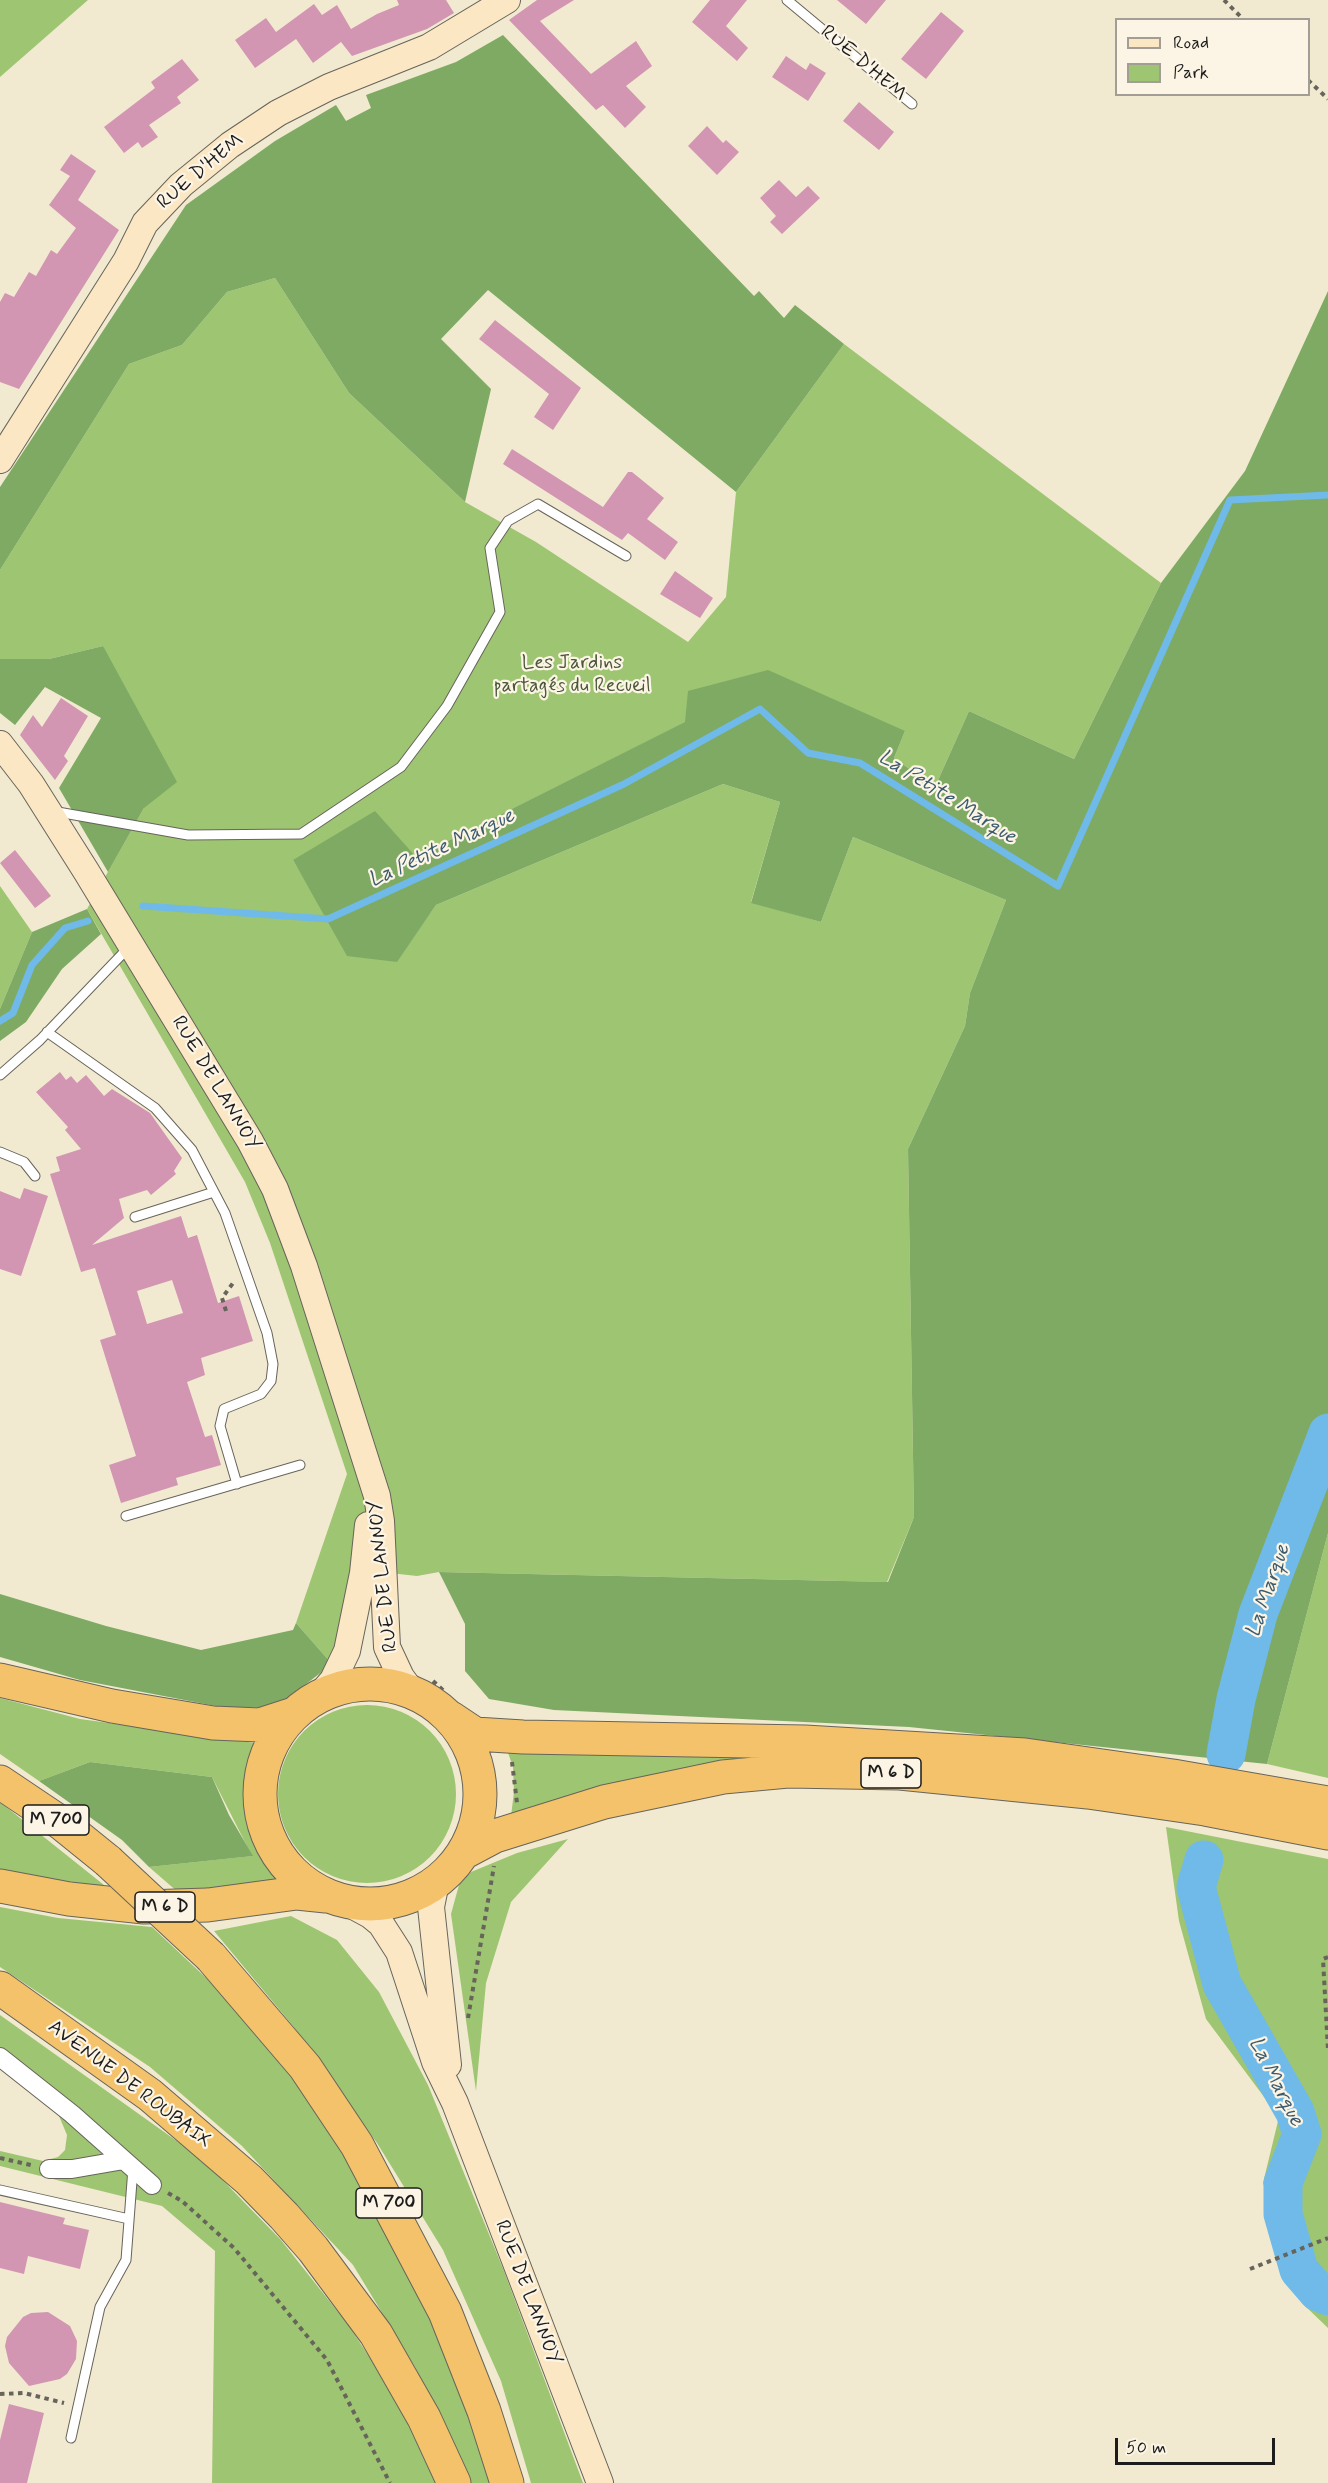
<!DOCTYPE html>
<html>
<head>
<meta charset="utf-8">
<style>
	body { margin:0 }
	#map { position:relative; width:1328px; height:2483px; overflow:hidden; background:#f1ead0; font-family:Mynerve,sans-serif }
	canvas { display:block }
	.legend { position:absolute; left:1115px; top:18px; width:195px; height:78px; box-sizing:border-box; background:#fcf5e5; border:2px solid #a29e95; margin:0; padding:8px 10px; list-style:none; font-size:18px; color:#1c1c1c }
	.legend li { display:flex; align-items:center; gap:12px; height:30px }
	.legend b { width:30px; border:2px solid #a29e95 }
	.scale { position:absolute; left:1115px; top:2438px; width:160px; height:27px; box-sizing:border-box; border:3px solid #1c1c1c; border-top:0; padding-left:8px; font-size:18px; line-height:21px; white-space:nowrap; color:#1c1c1c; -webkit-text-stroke:4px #fcf5e5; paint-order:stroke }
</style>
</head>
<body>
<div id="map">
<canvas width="1328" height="2483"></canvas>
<ul class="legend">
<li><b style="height:8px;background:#fbe7c3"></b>Road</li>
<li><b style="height:16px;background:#9ec571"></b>Park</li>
</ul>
<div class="scale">50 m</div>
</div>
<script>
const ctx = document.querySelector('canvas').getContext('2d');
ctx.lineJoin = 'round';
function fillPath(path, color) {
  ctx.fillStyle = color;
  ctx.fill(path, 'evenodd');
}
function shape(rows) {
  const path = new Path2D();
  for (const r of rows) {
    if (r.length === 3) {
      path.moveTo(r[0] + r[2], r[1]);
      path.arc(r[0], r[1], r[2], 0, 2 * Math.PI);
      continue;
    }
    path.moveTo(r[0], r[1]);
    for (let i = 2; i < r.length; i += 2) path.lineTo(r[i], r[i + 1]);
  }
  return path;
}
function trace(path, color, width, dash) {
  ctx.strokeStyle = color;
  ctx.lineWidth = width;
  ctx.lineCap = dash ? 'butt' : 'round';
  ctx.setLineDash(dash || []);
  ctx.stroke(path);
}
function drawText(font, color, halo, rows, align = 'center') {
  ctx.font = font + ' Mynerve,sans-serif';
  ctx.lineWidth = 4.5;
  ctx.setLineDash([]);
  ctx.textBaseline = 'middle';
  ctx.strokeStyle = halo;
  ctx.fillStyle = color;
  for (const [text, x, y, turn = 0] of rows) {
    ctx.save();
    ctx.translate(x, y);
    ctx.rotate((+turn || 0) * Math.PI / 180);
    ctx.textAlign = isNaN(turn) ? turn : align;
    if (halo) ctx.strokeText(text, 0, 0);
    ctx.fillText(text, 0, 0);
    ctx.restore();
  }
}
fillPath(shape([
	[0,0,88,0,0,77],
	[275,278,349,393,465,502,536,542,688,642,726,597,736,492,844,344,1161,583,1074,759,969,711,935,787,894,758,905,731,686,722,416,857,293,860,317,901,396,962,436,905,723,784,780,802,751,902,821,922,853,837,1006,900,970,993,965,1026,908,1149,914,1517,887,1582,439,1572,417,1576,354,1569,332,1664,296,1623,347,1474,270,1243,245,1182,87,909,144,808,103,646,49,659,0,659,0,570,129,364,182,345,227,292],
	[0,886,32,932,0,1009],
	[1328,1533,1328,1778,1267,1764],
	[0,1698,80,1719,255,1743,249,1766,245,1795,247,1816,257,1850,279,1881,179,1893,149,1867,252,1856,212,1777,90,1762,39,1781,0,1754],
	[367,1794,89],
	[506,1747,784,1757,511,1816,514,1792,513,1767],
	[0,1802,104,1885,60,1885,0,1871],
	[1166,1827,1328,1859,1328,2328,1302,2303,1263,2183,1279,2117,1206,2019,1179,1921],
	[568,1839,511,1902,486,1983,476,2091,451,1914,459,1885,471,1872,517,1853],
	[0,1907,58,1918,152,1927,236,2006,316,2101,433,2313,492,2483,469,2483,415,2367,353,2265,242,2146,150,2067,0,1967],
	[291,1916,337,1940,379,1992,428,2085,504,2271,583,2483,531,2483,501,2381,443,2250,377,2143,293,2026,214,1931],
	[0,2015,202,2159,281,2240,349,2326,385,2381,427,2456,437,2483,212,2483,215,2251,162,2206,0,2166,0,2151,43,2161,58,2157,65,2150,67,2135,59,2116,42,2099,0,2065]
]), '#9ec571');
fillPath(shape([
	[503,35,754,296,759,291,784,318,795,305,844,344,736,492,488,290,441,339,491,389,465,502,349,393,275,278,227,292,182,345,129,364,0,570,0,487,186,205,275,141,336,105,346,121,371,108,366,95,456,62],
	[1328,291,1328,1533,1267,1764,909,1727,554,1710,489,1699,465,1671,465,1624,439,1572,888,1582,914,1517,908,1149,965,1026,970,993,1006,900,853,837,821,922,751,903,780,802,723,784,436,905,397,962,347,956,293,860,375,811,416,857,685,722,688,691,768,670,905,731,894,758,935,787,969,711,1074,759,1161,583,1245,471],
	[103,646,177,782,144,808,108,872,59,788,101,718,45,687,15,725,0,713,0,659,49,659],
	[87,909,101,934,62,969,26,1022,0,1041,0,1009,32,932],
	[0,1594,106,1626,201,1650,293,1630,296,1623,332,1664,275,1708,221,1707,80,1680,0,1657],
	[90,1762,212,1777,229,1815,253,1856,149,1867,122,1840,39,1781]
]), '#7eaa63');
trace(shape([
	[143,906,328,919,624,784,760,709,808,753,860,763,1058,886,1230,500,1328,495],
	[0,1021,13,1013,32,965,65,928,88,921]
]), '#6fbae8', 7);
trace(shape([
	[1226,1754,1236,1699,1258,1614,1328,1433],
	[1204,1860,1196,1887,1222,1984,1295,2112,1302,2134,1283,2183,1283,2214,1299,2270,1318,2292,1328,2296]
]), '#6fbae8', 39);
fillPath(shape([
	[397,0,446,0,454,13,427,29,352,56,341,42,313,63,296,39,255,68,235,40,266,18,276,32,314,4,322,15,337,5,351,29,377,14,399,5],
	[537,0,574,0,540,21,591,74,636,41,652,66,626,86,646,107,625,128,603,105,596,110,509,20],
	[710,0,747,0,726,26,748,48,737,61,692,22],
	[837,0,886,0,866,24],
	[941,12,964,31,926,79,901,59],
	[786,56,806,70,810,63,826,73,808,101,772,77],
	[182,59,199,80,177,97,181,103,149,125,158,137,142,148,138,142,124,153,104,127,155,88,151,82],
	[859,102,894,132,879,150,843,121],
	[707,126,723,143,726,140,739,152,717,175,688,146],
	[71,154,96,171,78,200,119,230,19,389,0,382,0,302,5,293,14,297,29,272,36,276,51,250,57,254,76,228,49,205,70,176,60,170],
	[779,180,796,197,808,186,820,198,782,234,770,222,776,216,760,198],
	[495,320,581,388,553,430,534,417,549,394,479,339],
	[512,449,603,507,628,472,632,472,664,498,647,519,678,542,665,560,628,533,622,540,503,464],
	[675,571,713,598,700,618,660,594],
	[61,698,88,716,64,756,68,761,55,780,20,735,33,715,42,727],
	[15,850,51,896,35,908,0,863],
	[60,1072,66,1080,71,1076,77,1083,86,1075,104,1096,112,1089,150,1113,182,1158,174,1171,176,1174,151,1195,147,1190,119,1199,124,1218,92,1245,181,1216,188,1238,197,1235,218,1303,239,1296,253,1341,201,1358,205,1375,187,1382,205,1437,212,1435,221,1465,176,1478,178,1485,121,1503,109,1465,136,1456,100,1340,116,1335,95,1268,81,1272,50,1174,60,1171,56,1157,81,1149,65,1130,68,1127,36,1092],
	[172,1280,183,1313,147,1324,137,1291],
	[24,1188,48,1196,21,1276,0,1269,0,1191,20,1199],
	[0,2202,65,2218,63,2224,89,2230,80,2269,28,2256,24,2274,0,2268],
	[48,2312,70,2326,77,2341,76,2359,67,2374,60,2379,29,2386,9,2363,5,2346,7,2337,23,2317,31,2313],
	[9,2404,44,2413,27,2483,0,2483,0,2440]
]), '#d296b3');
const lane = shape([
	[787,0,912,104],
	[52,811,188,835,301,834,401,767,447,706,500,612,490,548,508,521,538,504,626,556],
	[47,1032,155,1108,192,1150,225,1213,267,1333,273,1364,271,1381,261,1394,224,1409,220,1426,237,1484],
	[0,1075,40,1040,129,947],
	[0,1152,24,1162,35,1176],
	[135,1217,214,1192],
	[126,1516,300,1465],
	[0,2190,129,2219],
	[71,2438,100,2307,126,2260,133,2168]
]);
const street = shape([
	[0,2057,72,2114,152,2185],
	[49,2169,72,2169,124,2160]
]);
const secondary = shape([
	[0,460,126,261,145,223,181,185,230,145,278,113,329,87,429,47,507,0],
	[0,744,31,784,86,871,250,1141,275,1189,304,1266,377,1496,381,1521,387,1647,401,1677,412,1692],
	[320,1695,333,1680,347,1651,363,1573,368,1525],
	[436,1882,431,1907,448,2065],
	[346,1902,370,1915,381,1924,399,1952,435,2062,455,2103,600,2483]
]);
const highway = shape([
	[0,1680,112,1706,213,1723,260,1725,294,1714],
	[370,1794,110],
	[451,1718,475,1734,523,1737,805,1742,1025,1755,1173,1776,1328,1803],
	[0,1782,61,1823,108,1861],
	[463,1853,495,1836,604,1802,723,1777,788,1771,900,1773,1088,1792,1205,1809,1328,1833],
	[0,1886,69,1899,144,1907,208,1905,297,1893,326,1896],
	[211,1957,305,2067,357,2145,445,2312,484,2411,507,2483],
	[0,1988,150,2095,249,2180,284,2216,313,2249,376,2334,424,2418,454,2483]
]);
trace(lane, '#67645b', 11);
trace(street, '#67645b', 20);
trace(secondary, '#67645b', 28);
trace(highway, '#67645b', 35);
trace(shape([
	[1224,0,1244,20],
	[1308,80,1328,99],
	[226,1311,222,1298,233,1283],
	[433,1681,445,1692],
	[512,1762,517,1803],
	[1328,1957,1323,1959,1328,2050],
	[468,2018,494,1866],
	[0,2158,31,2165],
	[168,2193,182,2201,234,2248,327,2360,390,2483],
	[1250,2269,1328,2238],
	[0,2394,24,2393,64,2403]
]), '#67645b', 4, [4.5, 4.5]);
trace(lane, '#fff', 9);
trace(street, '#fff', 18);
trace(secondary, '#fbe7c3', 26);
trace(highway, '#f4c26a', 33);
const highwayBridge = shape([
	[108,1861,211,1957]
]);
trace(highwayBridge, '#67645b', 35, []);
trace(highwayBridge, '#f4c26a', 33);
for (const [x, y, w] of [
	[891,1773,60],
	[56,1820,66],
	[165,1907,60],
	[389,2203,66]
]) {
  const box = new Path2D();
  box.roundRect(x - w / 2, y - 15, w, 30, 4.5);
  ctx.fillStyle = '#fcf5e5';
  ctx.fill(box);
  trace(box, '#1c1c1c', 1.5);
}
drawText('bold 18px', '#1c1c1c', null, [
	["M 6 D",891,1773],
	["M 700",56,1820],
	["M 6 D",165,1907],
	["M 700",389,2203]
]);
drawText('20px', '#1c1c1c', '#fcf5e5', [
	["RUE D'HEM",863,64,40],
	["RUE D'HEM",201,172,-40],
	["RUE DE LANNOY",215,1084,59],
	["RUE DE LANNOY",384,1576,-96],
	["AVENUE DE ROUBAIX",129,2085,37],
	["RUE DE LANNOY",527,2293,69]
]);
drawText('20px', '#4a573a', '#fcf5e5', [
	["Les Jardins",572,664],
	["partagés du Recueil",572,687]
]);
drawText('italic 21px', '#3d5b6e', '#fcf5e5', [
	["La Petite Marque",947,798,32],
	["La Petite Marque",442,849,-25],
	["La Marque",1269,1591,-71],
	["La Marque",1275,2082,63]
]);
</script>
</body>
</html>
